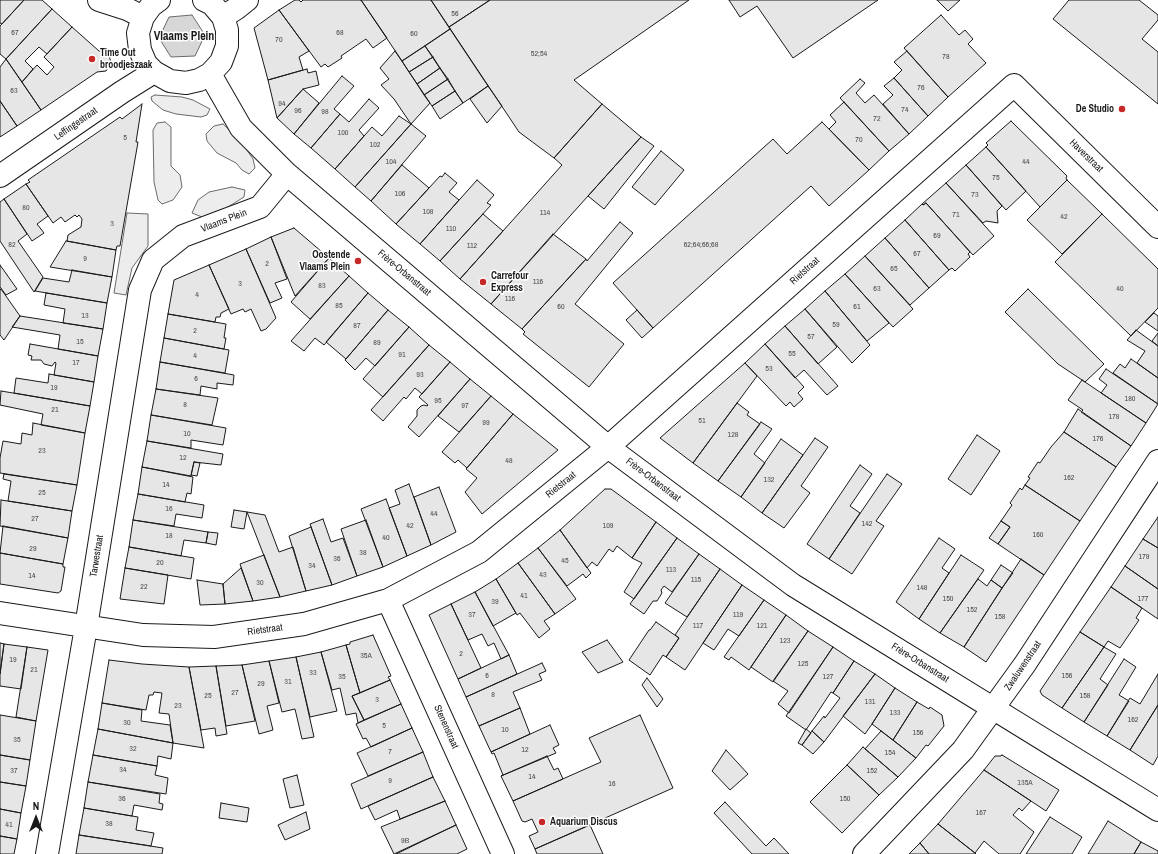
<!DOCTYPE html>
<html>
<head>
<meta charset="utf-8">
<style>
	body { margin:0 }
	#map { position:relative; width:1158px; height:854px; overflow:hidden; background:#fff; font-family:"Archivo Narrow",sans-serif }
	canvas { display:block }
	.north { position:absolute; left:16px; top:798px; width:40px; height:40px; -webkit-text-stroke:3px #fff; paint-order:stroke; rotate:0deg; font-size:11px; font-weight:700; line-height:16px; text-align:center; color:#1a1a1a }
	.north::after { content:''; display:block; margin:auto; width:14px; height:18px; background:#1a1a1a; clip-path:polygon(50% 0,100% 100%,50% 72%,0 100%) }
</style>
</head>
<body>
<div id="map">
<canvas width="1158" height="854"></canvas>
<div class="north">N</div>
</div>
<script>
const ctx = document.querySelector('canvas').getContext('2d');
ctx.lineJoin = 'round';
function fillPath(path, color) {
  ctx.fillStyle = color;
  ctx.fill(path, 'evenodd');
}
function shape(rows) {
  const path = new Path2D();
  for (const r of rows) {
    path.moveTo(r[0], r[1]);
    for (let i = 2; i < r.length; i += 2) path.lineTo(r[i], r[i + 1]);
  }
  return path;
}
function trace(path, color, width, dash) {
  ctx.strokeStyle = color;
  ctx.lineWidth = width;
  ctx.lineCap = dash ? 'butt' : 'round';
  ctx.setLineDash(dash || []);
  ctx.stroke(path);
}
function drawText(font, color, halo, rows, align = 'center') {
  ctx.font = font + ' "Archivo Narrow",sans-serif';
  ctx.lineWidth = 3;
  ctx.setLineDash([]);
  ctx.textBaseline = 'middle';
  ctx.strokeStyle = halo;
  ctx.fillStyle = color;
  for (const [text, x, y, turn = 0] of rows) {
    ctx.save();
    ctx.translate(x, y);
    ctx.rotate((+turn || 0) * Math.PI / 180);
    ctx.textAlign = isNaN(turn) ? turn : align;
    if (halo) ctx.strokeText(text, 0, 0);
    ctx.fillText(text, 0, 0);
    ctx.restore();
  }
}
const built = shape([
	[155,95,182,97,193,100,210,109,207,115,201,117,176,114,163,110,152,101,151,97,155,95],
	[165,122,171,127,171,166,180,175,182,187,173,200,162,204,158,200,154,182,153,130,157,123,165,122],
	[223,124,241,141,253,159,255,168,249,174,242,170,236,163,217,153,207,141,206,134,214,126,223,124],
	[232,187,245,190,244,197,223,210,202,217,192,213,198,200,209,192,232,187],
	[127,213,148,214,148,246,132,268,126,295,114,293,127,213]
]);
fillPath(built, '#ededed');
trace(built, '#6a6a6a', 1);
const water = shape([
	[192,15,205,35,195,56,171,57,159,38,169,17,192,15]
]);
fillPath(water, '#d7d7d7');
trace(water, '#6a6a6a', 1);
const building = shape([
	[0,0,24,0,2,24,0,23,0,0],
	[24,0,42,0,52,9,6,59,0,54,0,26,24,0],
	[295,0,299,0,301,2,303,0,361,0,387,38,373,48,366,39,341,56,342,58,328,67,325,64,321,67,279,10,295,0],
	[361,0,431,0,450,29,402,61,361,0],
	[431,0,490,0,449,27,431,0],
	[490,0,689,0,574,80,602,104,554,158,519,132,449,27,490,0],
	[729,0,878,0,793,58,757,6,740,17,729,0],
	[937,0,960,0,948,11,937,0],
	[1069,0,1139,0,1158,15,1158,20,1142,39,1158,52,1158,104,1053,19,1069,0],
	[52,9,72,27,47,54,39,47,25,61,33,69,22,82,6,59,52,9],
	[279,10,309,51,299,57,303,70,268,80,254,28,279,10],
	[941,15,959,35,965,30,973,39,968,44,986,63,948,97,904,48,941,15],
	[72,27,99,51,105,51,109,55,111,63,106,71,97,72,41,110,22,82,37,65,47,75,54,67,44,57,72,27],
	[450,29,488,86,463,103,425,46,450,29],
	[425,46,433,57,409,72,402,61,425,46],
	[395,51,430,103,411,124,394,99,381,85,389,79,380,68,395,51],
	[907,51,948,97,928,116,894,78,902,70,894,62,907,51],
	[433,57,440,68,417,84,409,72,433,57],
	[6,59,41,110,17,126,0,101,0,67,6,59],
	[440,68,448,79,424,95,417,84,440,68],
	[307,69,308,73,316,71,319,85,303,89,277,118,268,80,307,69],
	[342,76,354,86,334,109,340,114,311,148,294,134,342,76],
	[894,78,928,116,909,134,883,104,893,95,884,86,894,78],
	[448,79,455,91,432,106,424,95,448,79],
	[860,79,865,83,856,93,865,103,874,95,909,134,889,151,840,98,860,79],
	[488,86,502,106,487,123,470,99,488,86],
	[303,89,319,103,294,134,277,118,303,89],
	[455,91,463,103,440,119,432,106,455,91],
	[369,99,379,108,359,130,364,136,335,169,311,148,340,114,349,122,369,99],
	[0,101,17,126,0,137,0,101],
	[844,102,889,151,869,170,829,129,836,122,830,115,844,102],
	[142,104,136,142,138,142,120,246,117,246,116,250,67,241,68,235,81,227,82,219,79,215,77,217,75,215,65,222,61,217,53,223,26,184,30,182,28,180,120,117,122,119,142,104],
	[602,104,641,137,491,304,460,279,562,165,554,158,602,104],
	[399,116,411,124,355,187,335,169,372,127,382,136,399,116],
	[1011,121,1067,176,1066,178,1067,180,1040,207,986,147,988,145,986,143,1011,121],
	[822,122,869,170,829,206,811,186,653,328,613,283,773,139,787,154,822,122],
	[411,124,426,136,371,201,355,187,411,124],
	[641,137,654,146,604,209,588,196,641,137],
	[986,147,1026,191,1006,210,966,165,986,147],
	[661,151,684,170,655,205,632,187,661,151],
	[402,165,429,188,396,224,371,201,402,165],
	[966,165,1002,206,997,211,998,223,986,221,983,223,946,183,966,165],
	[445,173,457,183,449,192,459,200,420,244,396,224,440,176,442,177,445,173],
	[477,180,494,195,487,203,491,205,440,261,420,244,477,180],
	[1067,180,1102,214,1062,254,1027,220,1067,180],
	[946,183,994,236,973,255,926,203,923,205,922,204,946,183],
	[26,184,48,216,37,224,44,233,32,241,4,199,26,184],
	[4,199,27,234,18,241,43,277,34,292,0,241,0,202,4,199],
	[926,203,970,252,968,254,970,257,955,271,952,268,949,270,905,220,922,204,923,205,926,203],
	[483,214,503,231,460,279,440,261,483,214],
	[1102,214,1158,269,1158,308,1131,336,1055,262,1102,214],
	[905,220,949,270,929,288,885,238,905,220],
	[620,222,633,233,575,304,624,344,589,387,523,334,525,332,522,329,586,259,587,261,620,222],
	[294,228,329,258,295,296,271,237,294,228],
	[553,234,586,259,522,329,491,304,553,234],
	[271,237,287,279,275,283,282,298,270,303,246,249,271,237],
	[885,238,929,288,910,305,865,256,885,238],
	[66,241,116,250,112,277,50,267,66,241],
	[246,249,276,318,266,329,261,331,251,309,245,312,243,309,231,314,209,265,246,249],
	[865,256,913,309,893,327,845,274,865,256],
	[329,258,349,276,310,319,291,302,329,258],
	[0,265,17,289,6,295,0,287,0,265],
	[209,265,229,309,221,313,220,317,216,317,215,322,168,314,174,280,209,265],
	[72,270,112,277,107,303,35,291,43,278,69,282,72,270],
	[845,274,889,323,867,341,825,291,845,274],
	[349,276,368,293,324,345,315,338,304,351,291,341,349,276],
	[1,289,20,316,4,340,0,335,0,290,1,289],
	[1028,289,1104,364,1085,382,1058,364,1005,312,1028,289],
	[825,291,870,345,852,363,805,309,825,291],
	[46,293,107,303,103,329,63,323,65,309,44,305,46,293],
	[368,293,388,310,346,359,326,342,368,293],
	[805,309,837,347,818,364,785,326,805,309],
	[388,310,409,327,375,366,366,358,355,370,345,360,388,310],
	[637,310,653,328,642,338,626,320,637,310],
	[1154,313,1158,316,1158,331,1145,322,1154,313],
	[168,314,226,324,224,338,226,338,224,349,164,338,168,314],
	[20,316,103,329,98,356,58,349,60,335,12,327,20,316],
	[785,326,838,386,827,395,804,370,795,378,765,344,785,326],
	[409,327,429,345,383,397,363,379,409,327],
	[1136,330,1158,346,1158,378,1137,363,1145,351,1127,340,1136,330],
	[1158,333,1158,346,1152,341,1158,333],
	[164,338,229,350,225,373,160,362,164,338],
	[30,344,98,356,94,382,54,375,56,363,55,362,52,366,44,364,41,360,31,360,32,356,28,355,30,344],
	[765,344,804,387,798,393,803,399,794,407,790,402,786,406,745,363,765,344],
	[429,345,450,362,422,394,415,388,406,399,404,397,383,421,371,410,429,345],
	[1131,359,1158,378,1158,404,1113,373,1120,364,1125,368,1131,359],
	[160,362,234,375,233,385,217,383,217,389,201,386,200,395,156,389,160,362],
	[450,362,470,379,419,437,408,427,417,416,417,410,421,406,424,405,427,406,428,405,419,397,450,362],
	[745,363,757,376,693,463,660,438,745,363],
	[1106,369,1158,404,1146,423,1101,393,1107,385,1099,379,1106,369],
	[49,374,94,382,90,406,14,393,16,378,48,383,49,374],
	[470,379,491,396,459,432,438,416,470,379],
	[1082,380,1146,423,1131,446,1081,412,1083,410,1068,400,1082,380],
	[156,389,218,398,212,425,151,415,156,389],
	[1,391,90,406,85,433,41,425,43,414,0,405,1,391],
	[491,396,513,414,467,468,458,460,455,463,442,452,491,396],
	[737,403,749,412,747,415,760,424,718,481,693,463,737,403],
	[1078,409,1131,446,1116,467,1064,432,1078,409],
	[513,414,558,450,482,514,465,492,477,478,466,469,513,414],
	[151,415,226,428,223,445,191,440,191,448,147,441,151,415],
	[761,422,772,429,754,454,765,463,741,497,718,481,761,422],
	[33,423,85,433,77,485,0,473,0,458,3,441,21,444,22,433,32,435,33,423],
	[1064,432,1116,467,1080,521,1025,485,1030,478,1028,477,1038,462,1040,463,1051,447,1064,432],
	[977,435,1000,451,971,495,948,479,977,435],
	[815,438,828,447,801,486,810,493,784,528,762,513,815,438],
	[781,439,803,455,762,513,741,497,781,439],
	[147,441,223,454,221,465,194,462,191,476,142,467,147,441],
	[194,462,200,463,197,476,191,475,194,462],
	[860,465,872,474,850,506,860,513,829,559,807,544,860,465],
	[142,467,193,477,191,494,187,493,185,502,138,494,142,467],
	[4,474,77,485,72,511,8,501,11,481,3,479,4,474],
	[887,474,902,484,876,521,884,526,852,574,829,559,887,474],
	[409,484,431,545,407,556,389,508,400,504,395,490,409,484],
	[1025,485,1080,521,1044,575,998,544,1010,527,1001,521,1012,505,1010,503,1020,488,1022,490,1025,485],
	[439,487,456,532,431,545,414,497,439,487],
	[605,489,611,489,656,522,632,558,617,546,613,552,609,549,597,566,592,562,587,568,560,530,605,489],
	[138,494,204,505,202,518,176,514,174,526,133,520,138,494],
	[386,499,407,556,383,567,361,509,386,499],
	[1,500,72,511,68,538,0,526,1,500],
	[234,510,247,512,244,529,231,527,234,510],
	[247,512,265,515,279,552,293,547,306,591,280,597,247,512],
	[1158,517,1158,548,1143,539,1158,517],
	[323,519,331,542,343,538,357,576,332,585,310,524,323,519],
	[133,520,208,532,206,543,184,540,181,556,129,547,133,520],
	[366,520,383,567,357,576,341,529,366,520],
	[1001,521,1010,527,998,544,989,538,1001,521],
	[656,522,677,538,634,599,624,592,642,563,632,558,656,522],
	[3,526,68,538,63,564,0,553,3,526],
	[311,527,332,585,306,591,289,536,311,527],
	[560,530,591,573,586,578,583,574,567,586,538,548,560,530],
	[208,532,218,533,216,545,206,543,208,532],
	[677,538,699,554,672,592,664,586,661,590,662,593,657,601,653,601,644,614,630,604,677,538],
	[939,538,955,549,942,568,949,573,919,619,896,602,939,538],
	[1143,539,1158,548,1158,589,1125,566,1143,539],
	[129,547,194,558,191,579,125,568,129,547],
	[538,548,576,599,555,614,518,563,538,548],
	[0,553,63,564,63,567,65,567,61,591,58,593,0,584,0,553],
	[699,554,720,569,687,617,665,603,699,554],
	[264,555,280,597,253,601,240,564,264,555],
	[961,555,984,570,940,633,919,619,961,555],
	[1021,559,1044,575,986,662,964,647,1021,559],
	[518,563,555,614,544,621,550,629,539,638,520,613,517,615,496,579,518,563],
	[1001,565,1013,573,1002,588,991,580,1001,565],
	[1125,566,1158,589,1158,619,1111,587,1125,566],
	[125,568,168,575,164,604,120,599,125,568],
	[241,568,253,601,225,604,223,584,241,568],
	[720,569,742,585,685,670,666,657,679,638,675,635,720,569],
	[496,579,516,613,493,626,475,592,496,579],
	[978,579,987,586,991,580,1002,588,964,647,940,633,978,579],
	[197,580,223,584,225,604,200,605,197,580],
	[742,585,764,600,739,636,728,629,714,650,703,643,742,585],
	[1111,587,1142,608,1136,618,1139,620,1120,648,1108,641,1104,647,1080,632,1111,587],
	[475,592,509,655,501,659,494,643,488,646,482,634,468,640,451,604,475,592],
	[764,600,786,615,749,670,731,657,729,660,724,657,764,600],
	[451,604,481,668,458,679,429,615,451,604],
	[786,615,808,631,773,682,751,667,786,615],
	[656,622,679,638,666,657,663,655,650,675,629,660,649,630,650,630,656,622],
	[808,631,833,647,789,713,778,704,788,691,773,681,808,631],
	[1080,632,1104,647,1062,708,1042,695,1040,691,1080,632],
	[373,635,391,676,388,677,390,680,360,693,346,645,350,644,350,642,373,635],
	[607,640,623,662,598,673,582,652,607,640],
	[0,643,4,644,0,674,0,643],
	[4,644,27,647,21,689,0,686,0,674,4,644],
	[346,645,360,693,352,696,364,720,358,723,356,713,346,715,340,688,332,690,321,652,346,645],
	[27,647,48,650,36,721,16,717,27,647],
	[833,647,854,661,833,693,831,692,806,730,786,716,833,647],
	[1104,647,1116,654,1100,679,1108,685,1084,722,1062,708,1104,647],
	[321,652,337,711,310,717,296,657,321,652],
	[509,655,517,674,466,697,458,679,509,655],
	[296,657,314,737,302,739,295,709,282,712,269,661,296,657],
	[1124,659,1136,667,1119,695,1129,701,1107,736,1084,722,1124,659],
	[109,660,142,664,189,667,204,748,173,743,169,714,159,713,162,693,154,692,153,695,149,695,146,710,102,703,109,660],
	[269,661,279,703,267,706,273,730,259,734,242,665,269,661],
	[854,661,875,674,824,742,812,731,824,716,825,718,840,698,833,693,854,661],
	[542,663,546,671,539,674,542,680,513,692,520,708,479,726,466,697,542,663],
	[242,665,255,721,226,726,216,666,242,665],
	[216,666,227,734,216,736,215,728,201,730,189,667,216,666],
	[875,674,895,688,872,724,865,734,843,716,875,674],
	[1158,674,1158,705,1130,750,1107,736,1130,698,1140,704,1158,674],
	[647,678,663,699,657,707,642,685,647,678],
	[390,680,401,704,364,720,352,696,390,680],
	[895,688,917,702,893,740,872,724,895,688],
	[917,702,929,709,930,707,942,715,944,726,928,746,926,745,916,758,893,740,917,702],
	[102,703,142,710,141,721,170,725,173,743,98,729,102,703],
	[401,704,412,728,371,747,366,738,363,739,356,724,401,704],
	[1158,705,1158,756,1153,765,1130,750,1158,705],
	[520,708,530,734,491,752,479,726,520,708],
	[0,715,36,721,30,760,0,755,0,715],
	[640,715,673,788,535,849,529,836,538,832,532,819,525,822,522,821,513,801,601,762,589,738,640,715],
	[550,725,559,745,553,748,556,753,501,776,503,775,494,753,492,754,491,752,550,725],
	[412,728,423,752,368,776,357,753,412,728],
	[98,729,173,743,171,759,158,756,157,766,93,755,98,729],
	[806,729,811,733,802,745,798,743,806,729],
	[812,731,824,742,813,754,802,745,812,731],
	[881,731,916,758,898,777,865,749,881,731],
	[863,747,898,777,879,795,847,765,863,747],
	[726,750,748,774,730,790,712,771,726,750],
	[423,752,433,777,361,809,351,784,423,752],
	[0,755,30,760,26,786,0,782,0,755],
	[93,755,157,766,155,775,168,778,166,794,88,782,93,755],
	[1002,755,1059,790,1046,811,984,770,995,756,1001,756,1002,755],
	[547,756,554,770,558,768,563,779,513,801,501,776,547,756],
	[847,765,879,795,842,833,810,802,847,765],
	[984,770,1031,801,1022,811,1019,808,1013,815,1034,832,1020,854,999,854,984,841,975,853,938,824,984,770],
	[297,775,304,805,290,808,283,779,297,775],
	[433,777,445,801,400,819,397,810,375,820,368,806,433,777],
	[0,782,26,786,21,813,0,809,0,782],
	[88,782,160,794,159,803,163,804,162,810,134,805,132,816,84,808,88,782],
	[445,801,456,825,394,854,381,827,445,801],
	[725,802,766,846,774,838,789,854,752,854,714,813,725,802],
	[221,803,249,808,247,822,219,818,221,803],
	[84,808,138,817,136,830,154,833,151,846,79,835,84,808],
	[0,809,21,813,17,839,0,836,0,809],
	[306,812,310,829,285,840,278,825,306,812],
	[1050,817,1082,837,1072,854,1026,854,1050,817],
	[1108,821,1141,842,1134,854,1088,854,1108,821],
	[938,824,975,853,976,854,929,854,920,843,938,824],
	[456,825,467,849,457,854,396,854,456,825],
	[590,825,603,854,537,854,535,849,590,825],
	[79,835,163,848,162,854,76,854,79,835],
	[0,836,17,839,14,854,0,854,0,836],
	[1141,842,1158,851,1158,854,1134,854,1141,842],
	[920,843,929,854,909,854,920,843]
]);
fillPath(building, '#e6e6e6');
trace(building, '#1a1a1a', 1);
const street = shape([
	[99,0,127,9,143,17],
	[159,0,151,6,143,17,138,33,140,50,146,64,154,72,170,81,186,83,199,80,210,74,221,62,227,46,227,30,223,17,212,4,204,0],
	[223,17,237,8,247,0],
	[210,74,241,128,287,174,608,447,793,585,1158,810],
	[0,176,122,92,154,72],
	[388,600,503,854],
	[0,613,143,635,214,637,304,624,388,600,479,552,608,447,1014,85,1158,227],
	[47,854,86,627,140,290,153,260,183,236,260,207,287,174],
	[864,854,963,750,1025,664,1158,461]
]);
trace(street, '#1a1a1a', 24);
trace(street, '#fff', 22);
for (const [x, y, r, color] of [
	[92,59,4,"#c62828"],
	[1122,109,4,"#c62828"],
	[358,261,4,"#c62828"],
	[483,282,4,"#c62828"],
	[542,822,4,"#c62828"]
]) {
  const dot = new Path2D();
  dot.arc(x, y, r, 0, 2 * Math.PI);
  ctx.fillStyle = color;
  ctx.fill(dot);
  trace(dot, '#fff', 1.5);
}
drawText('8px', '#4d4d4d', null, [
	["56",455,14],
	["67",15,33],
	["68",340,33],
	["60",414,34],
	["70",279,40],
	["52;54",539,54],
	["78",946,57],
	["76",921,88],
	["63",14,91],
	["94",282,104],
	["74",905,110],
	["96",298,111],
	["98",325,112],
	["72",877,119],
	["100",343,133],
	["5",125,138],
	["70",859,140],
	["102",375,145],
	["104",391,162],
	["44",1026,162],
	["75",996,178],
	["106",400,194],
	["73",975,195],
	["80",26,208],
	["108",428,212],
	["114",545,213],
	["71",956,215],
	["42",1064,217],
	["3",112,224],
	["110",451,229],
	["69",937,236],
	["82",12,245],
	["62;64;66;68",701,245],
	["112",472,246],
	["67",917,254],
	["9",85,259],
	["2",267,264],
	["65",894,269],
	["116",538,282],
	["3",240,284],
	["83",322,286],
	["63",877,289],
	["40",1120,289],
	["4",197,295],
	["116",510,299],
	["85",339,306],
	["60",561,307],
	["61",857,307],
	["13",85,316],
	["59",836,325],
	["87",357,326],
	["2",195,331],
	["57",811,337],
	["15",80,342],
	["89",377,343],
	["55",792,354],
	["91",402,355],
	["4",195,356],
	["17",76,363],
	["53",769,369],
	["93",420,375],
	["6",196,379],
	["19",54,388],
	["180",1130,399],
	["95",438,401],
	["8",185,405],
	["97",465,406],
	["21",55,410],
	["178",1114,417],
	["51",702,421],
	["99",486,423],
	["10",187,434],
	["128",733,435],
	["176",1098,439],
	["23",42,451],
	["12",183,458],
	["48",509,461],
	["162",1069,478],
	["132",769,480],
	["14",166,485],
	["25",42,493],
	["16",169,509],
	["44",434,514],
	["27",35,519],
	["142",867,524],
	["42",410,526],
	["109",608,526],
	["160",1038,535],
	["18",169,536],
	["40",386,538],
	["29",33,549],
	["38",363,553],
	["179",1144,557],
	["36",337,559],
	["45",565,561],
	["20",160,563],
	["34",312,566],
	["113",671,570],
	["43",543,575],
	["14",32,576],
	["115",696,580],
	["30",260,583],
	["22",144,587],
	["148",922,588],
	["41",524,596],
	["150",948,599],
	["177",1143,599],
	["39",495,602],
	["152",972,610],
	["37",472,615],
	["119",738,615],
	["158",1000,617],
	["117",698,626],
	["121",762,626],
	["123",785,641],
	["2",461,654],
	["35A",366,656],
	["19",13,660],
	["125",803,664],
	["21",34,670],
	["33",313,673],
	["6",487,676],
	["156",1067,676],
	["35",342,677],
	["127",828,677],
	["31",288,682],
	["29",261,684],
	["27",235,693],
	["8",493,695],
	["25",208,696],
	["158",1085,696],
	["3",377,700],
	["131",870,702],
	["23",178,706],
	["133",895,713],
	["162",1133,720],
	["30",127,723],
	["5",384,726],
	["10",505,730],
	["156",918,733],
	["35",17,740],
	["32",133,749],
	["12",525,750],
	["7",390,752],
	["154",890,753],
	["34",123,770],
	["37",14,771],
	["152",872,771],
	["14",532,777],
	["9",390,781],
	["135A",1025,783],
	["16",612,784],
	["36",122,799],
	["150",845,799],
	["167",981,813],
	["38",109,824],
	["41",9,825],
	["9B",405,841]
]);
drawText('bold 10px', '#1a1a1a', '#fff', [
	["Time Out",100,53],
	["broodjeszaak",100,65],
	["De Studio",1114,109,"right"],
	["Oostende",350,255,"right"],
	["Vlaams Plein",350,267,"right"],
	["Carrefour",491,276],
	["Express",491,288],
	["Aquarium Discus",550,822]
], 'left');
drawText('10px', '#1a1a1a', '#fff', [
	["Leffingestraat",76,124,-35],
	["Haverstraat",1086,156,44],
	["Vlaams Plein",224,221,-21],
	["Rietstraat",805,271,-42],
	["Frère-Orbanstraat",404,273,40],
	["Frère-Orbanstraat",653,480,37],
	["Rietstraat",561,485,-39],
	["Tarwestraat",97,556,-81],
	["Rietstraat",265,630,-8],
	["Frère-Orbanstraat",920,663,32],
	["Zwaluwenstraat",1023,666,-56],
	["Stenenstraat",446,727,66]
]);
drawText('bold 12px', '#1a1a1a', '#fff', [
	["Vlaams Plein",184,37]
]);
</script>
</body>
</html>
